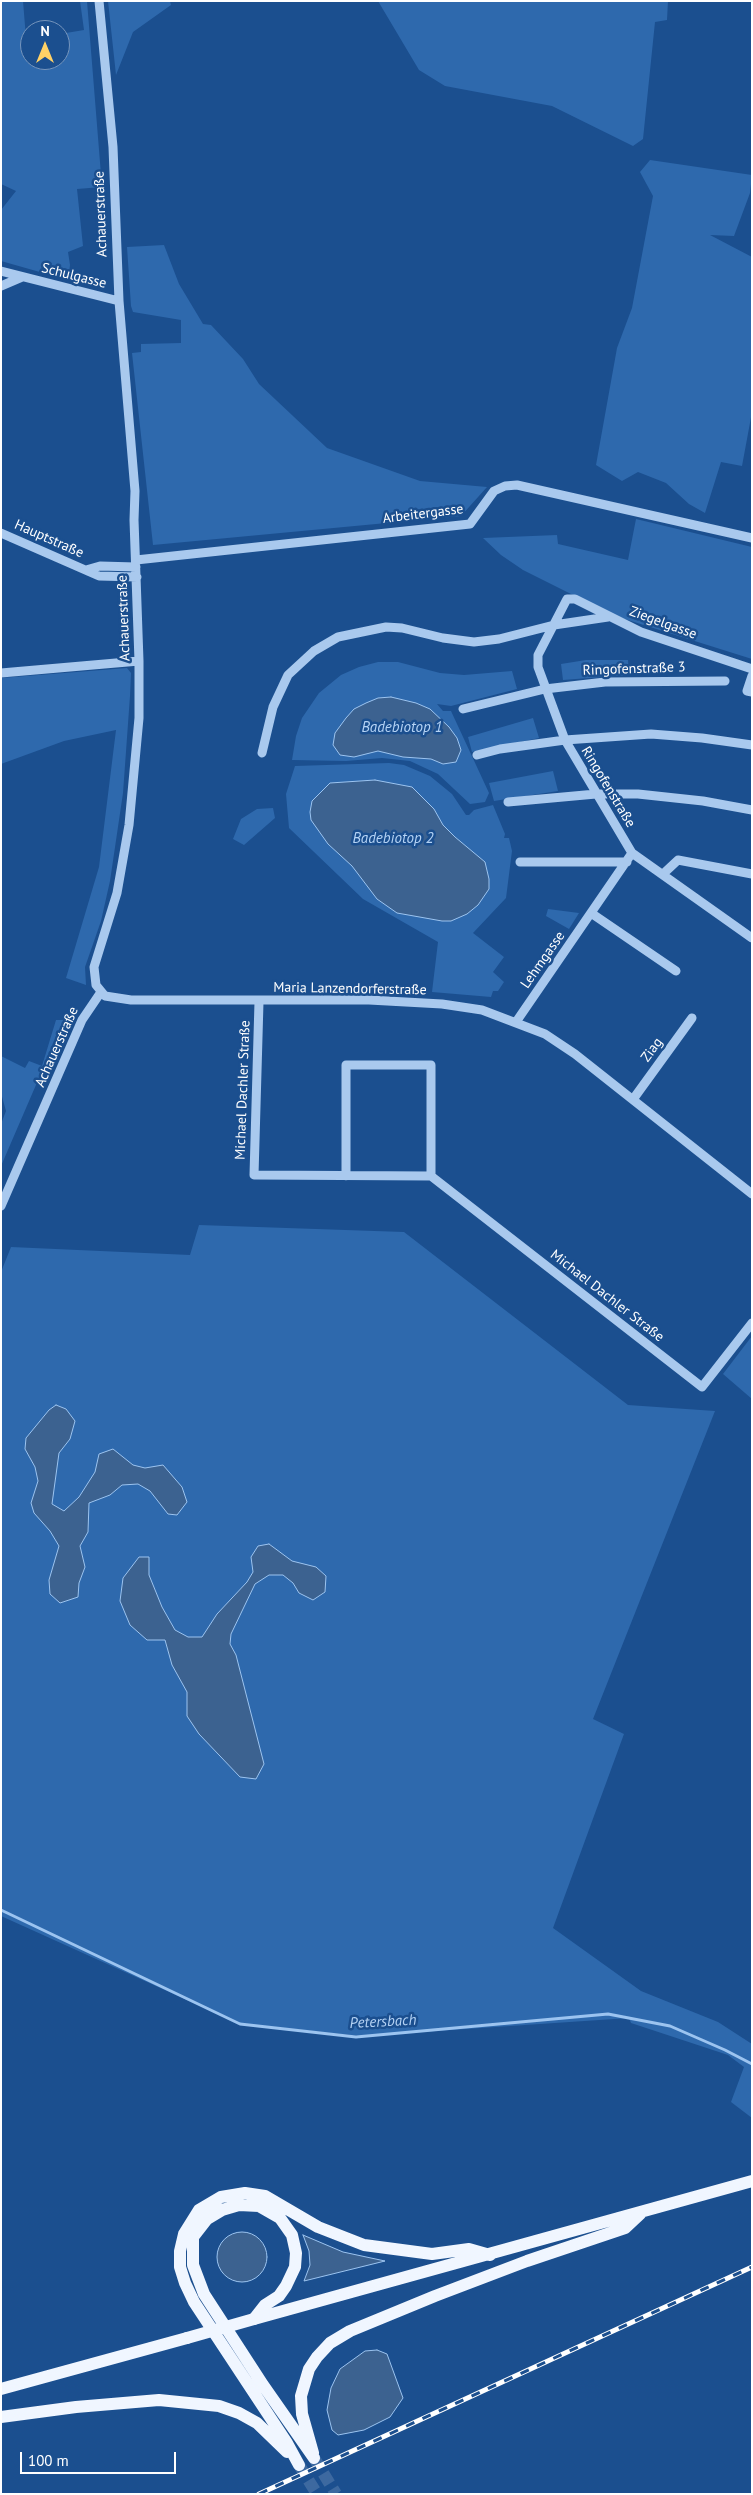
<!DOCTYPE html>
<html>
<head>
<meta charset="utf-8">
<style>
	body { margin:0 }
	#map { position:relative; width:753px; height:2495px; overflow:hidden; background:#1b4f8f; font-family:"PT Sans",sans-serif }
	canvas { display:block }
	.frame { position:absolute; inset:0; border:2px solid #fff; pointer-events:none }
	.north { position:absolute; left:20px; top:20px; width:50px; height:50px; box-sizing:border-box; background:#1b4f8f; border:1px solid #7695bc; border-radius:50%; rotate:0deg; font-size:14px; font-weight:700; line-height:20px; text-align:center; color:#fff }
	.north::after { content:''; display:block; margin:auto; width:18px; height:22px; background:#ffd166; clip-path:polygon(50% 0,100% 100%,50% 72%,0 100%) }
	.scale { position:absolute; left:20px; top:2452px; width:156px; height:22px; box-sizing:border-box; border:2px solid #fff; border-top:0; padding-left:6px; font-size:15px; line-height:18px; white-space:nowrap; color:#fff; -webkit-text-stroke:4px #1b4f8f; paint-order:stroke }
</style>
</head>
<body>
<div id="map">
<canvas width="753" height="2495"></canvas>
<div class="frame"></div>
<div class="north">N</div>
<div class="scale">100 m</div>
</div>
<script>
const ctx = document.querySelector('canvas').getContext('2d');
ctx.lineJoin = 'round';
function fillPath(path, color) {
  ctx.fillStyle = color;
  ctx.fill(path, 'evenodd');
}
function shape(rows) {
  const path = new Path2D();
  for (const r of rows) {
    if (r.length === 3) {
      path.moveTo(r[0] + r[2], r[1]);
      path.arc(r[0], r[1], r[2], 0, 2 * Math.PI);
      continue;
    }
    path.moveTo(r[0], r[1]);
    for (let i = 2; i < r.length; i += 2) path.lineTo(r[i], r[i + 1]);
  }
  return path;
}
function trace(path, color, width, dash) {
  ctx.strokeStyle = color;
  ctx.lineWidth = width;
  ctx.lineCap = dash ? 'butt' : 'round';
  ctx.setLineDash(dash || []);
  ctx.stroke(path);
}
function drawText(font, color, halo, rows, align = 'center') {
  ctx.font = font + ' "PT Sans",sans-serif';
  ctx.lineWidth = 5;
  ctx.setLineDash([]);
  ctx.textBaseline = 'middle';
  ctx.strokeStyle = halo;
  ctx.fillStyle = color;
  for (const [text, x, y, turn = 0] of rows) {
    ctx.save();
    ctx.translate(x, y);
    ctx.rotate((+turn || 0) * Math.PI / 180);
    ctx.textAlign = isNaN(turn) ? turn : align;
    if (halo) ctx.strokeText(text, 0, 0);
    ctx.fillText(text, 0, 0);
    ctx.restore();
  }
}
fillPath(shape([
	[1,1,23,1,26,38,30,38,30,60,60,60,60,34,84,30,80,1,87,1,102,187,77,189,83,246,68,252,70,265,68,280,1,261,1,210,16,191,1,184],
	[108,1,170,1,171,5,133,32,116,75],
	[378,1,668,1,667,20,655,22,643,139,633,146,552,106,445,86,419,70],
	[650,160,752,175,750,193,734,236,710,235,752,257,752,412,742,466,721,462,705,513,689,504,666,483,638,472,622,481,596,465,617,348,632,308,653,196,640,172],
	[164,245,179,284,203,324,211,325,243,359,259,384,327,448,420,481,487,487,461,516,153,545,132,353,141,352,141,344,181,343,181,320,133,312,131,306,127,247],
	[636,519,752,547,752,659,615,616,523,570,501,555,483,538,557,535,558,544,628,560],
	[586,660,628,660,629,675,563,680,561,664],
	[378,662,398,662,440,673,464,675,512,671,517,689,451,706,437,704,443,711,451,711,489,793,485,802,470,804,438,774,410,761,382,758,346,761,292,760,296,736,302,718,319,693,341,675,359,667],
	[127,668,131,673,130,696,123,793,110,881,101,921,85,967,86,985,66,978,99,867,116,730,64,741,1,764,1,678],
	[533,718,539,738,472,752,468,737],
	[389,763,404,765,430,776,452,794,466,815,469,815,474,810,493,805,505,834,504,838,509,838,512,851,506,898,473,933,504,957,493,972,504,982,498,991,493,991,491,997,432,992,438,942,363,899,289,828,286,794,295,766],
	[553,771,558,791,494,801,489,783],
	[273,808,275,818,244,845,233,839,241,819,257,809],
	[548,909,579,913,569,929,546,916],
	[56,1020,64,1020,1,1166,1,1124,6,1111,1,1093,1,1056,25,1068,29,1061,42,1066],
	[199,1225,404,1232,628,1405,715,1411,593,1719,624,1734,553,1928,641,1991,718,2022,752,2044,752,2118,731,2102,744,2067,728,2055,631,2023,629,2018,362,2036,240,2024,1,1916,1,1272,11,1247,190,1255],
	[752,1336,752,1399,723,1374]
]), '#2e69ad');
const water = shape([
	[391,697,416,703,430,709,449,727,457,738,461,750,456,762,443,764,431,759,403,757,378,751,354,757,340,755,333,745,335,733,346,718,354,709,366,703,378,698,391,697],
	[375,780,412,787,434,809,443,825,455,837,485,862,489,879,489,889,478,905,467,914,451,921,442,921,397,913,377,899,352,866,328,844,311,820,310,812,312,801,330,783,375,780],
	[56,1405,66,1409,75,1421,70,1439,59,1453,52,1504,64,1511,79,1497,95,1472,99,1454,113,1449,133,1465,145,1468,163,1465,182,1487,187,1502,177,1515,168,1514,150,1491,138,1484,122,1485,110,1495,89,1503,88,1532,80,1546,85,1567,79,1583,78,1597,60,1603,50,1594,49,1580,59,1546,50,1531,34,1513,31,1503,38,1481,35,1467,25,1449,26,1438,49,1410,56,1405],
	[269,1544,292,1561,316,1567,326,1576,325,1592,313,1600,299,1593,293,1583,283,1575,269,1575,255,1584,231,1634,230,1644,236,1655,264,1764,256,1779,240,1777,199,1734,187,1716,187,1692,172,1665,165,1640,147,1640,130,1625,120,1601,123,1578,139,1557,149,1557,149,1575,162,1607,175,1630,188,1637,202,1637,217,1614,247,1582,253,1572,251,1557,258,1546,269,1544],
	[242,2257,25],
	[303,2235,343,2252,385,2261,304,2281,310,2265,309,2251,303,2235],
	[377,2350,387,2354,403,2398,390,2417,364,2430,338,2435,332,2430,327,2410,331,2388,340,2369,365,2351,377,2350]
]);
fillPath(water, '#3c6290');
trace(water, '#9cc4f0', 1);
trace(shape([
	[1,1910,240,2024,356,2037,608,2014,670,2026,725,2050,752,2064]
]), '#9cc4f0', 3);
trace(shape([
	[314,2458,336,2494],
	[299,2465,317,2494]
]), '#3d69a0', 12, [12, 6]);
trace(shape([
	[99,1,113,147,119,301,135,491,134,520,139,661,139,718,129,825,117,893,94,967,96,985,105,996,131,1000,369,1000,442,1004,482,1010,545,1034,575,1054,752,1194],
	[1,271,119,301],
	[1,286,22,277],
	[1,533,99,576,137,577],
	[136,560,470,524,494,491,505,486,517,485,752,538],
	[86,570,100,566,136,567],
	[752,669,641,632,575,599,567,599,538,655,538,667,565,740,632,853,752,938],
	[1,673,139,661],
	[752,676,747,691,752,692],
	[463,709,545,689,605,682,725,681],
	[262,753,273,707,288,675,314,651,338,637,386,627,402,628,443,638,474,642,499,639,554,625,608,617],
	[477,755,500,749,565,740,651,734,702,738,752,745],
	[508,802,596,794,638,794,703,801,752,810],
	[520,862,627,862],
	[663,874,678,860,752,874],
	[591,913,676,971],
	[259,1002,254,1175,431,1176,702,1387,752,1323],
	[516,1022,632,853],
	[634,1098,692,1018],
	[346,1176,346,1065,431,1065,431,1176],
	[1,1206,82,1020,101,992]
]), '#a9c9ee', 9);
trace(shape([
	[254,2319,752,2181],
	[254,2319,265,2305,279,2296,286,2286,295,2267,296,2253,292,2235,280,2218,259,2206,239,2205,222,2210,207,2219,193,2237,193,2265,204,2294,263,2385,314,2458],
	[1,2389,187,2338],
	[1,2417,76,2407,159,2400,219,2406,239,2413,257,2423,287,2452],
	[313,2453,302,2414,301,2396,309,2369,317,2357,330,2343,350,2331,435,2296,527,2261,625,2228,640,2214],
	[299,2465,287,2443,194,2302,185,2283,180,2267,180,2251,184,2234,199,2210,221,2197,245,2193,265,2196,318,2227,364,2245,432,2254,469,2249,490,2255]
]), '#f0f6ff', 12);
const rail = shape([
	[259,2494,752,2267]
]);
trace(rail, '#fff', 5);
trace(rail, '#1b4f8f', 3, [9]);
trace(shape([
	[187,2338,254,2319]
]), '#f0f6ff', 12);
drawText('14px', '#fff', '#1b4f8f', [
	["Achauerstraße",101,214,-92],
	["Schulgasse",74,276,14],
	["Arbeitergasse",423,514,-7],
	["Hauptstraße",49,539,24],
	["Achauerstraße",124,618,-92],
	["Ziegelgasse",663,623,20],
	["Ringofenstraße 3",634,669,-2],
	["Ringofenstraße",608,787,59],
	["Lehmgasse",543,960,-55],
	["Maria Lanzendorferstraße",350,989,1],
	["Achauerstraße",57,1047,-66],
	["Ziag",652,1050,-54],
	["Michael Dachler Straße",243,1090,-88],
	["Michael Dachler Straße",607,1296,38]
]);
drawText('italic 15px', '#b5d3f5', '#1b4f8f', [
	["Badebiotop 1",402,728],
	["Badebiotop 2",393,839],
	["Petersbach",383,2022,-3]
]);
</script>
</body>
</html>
